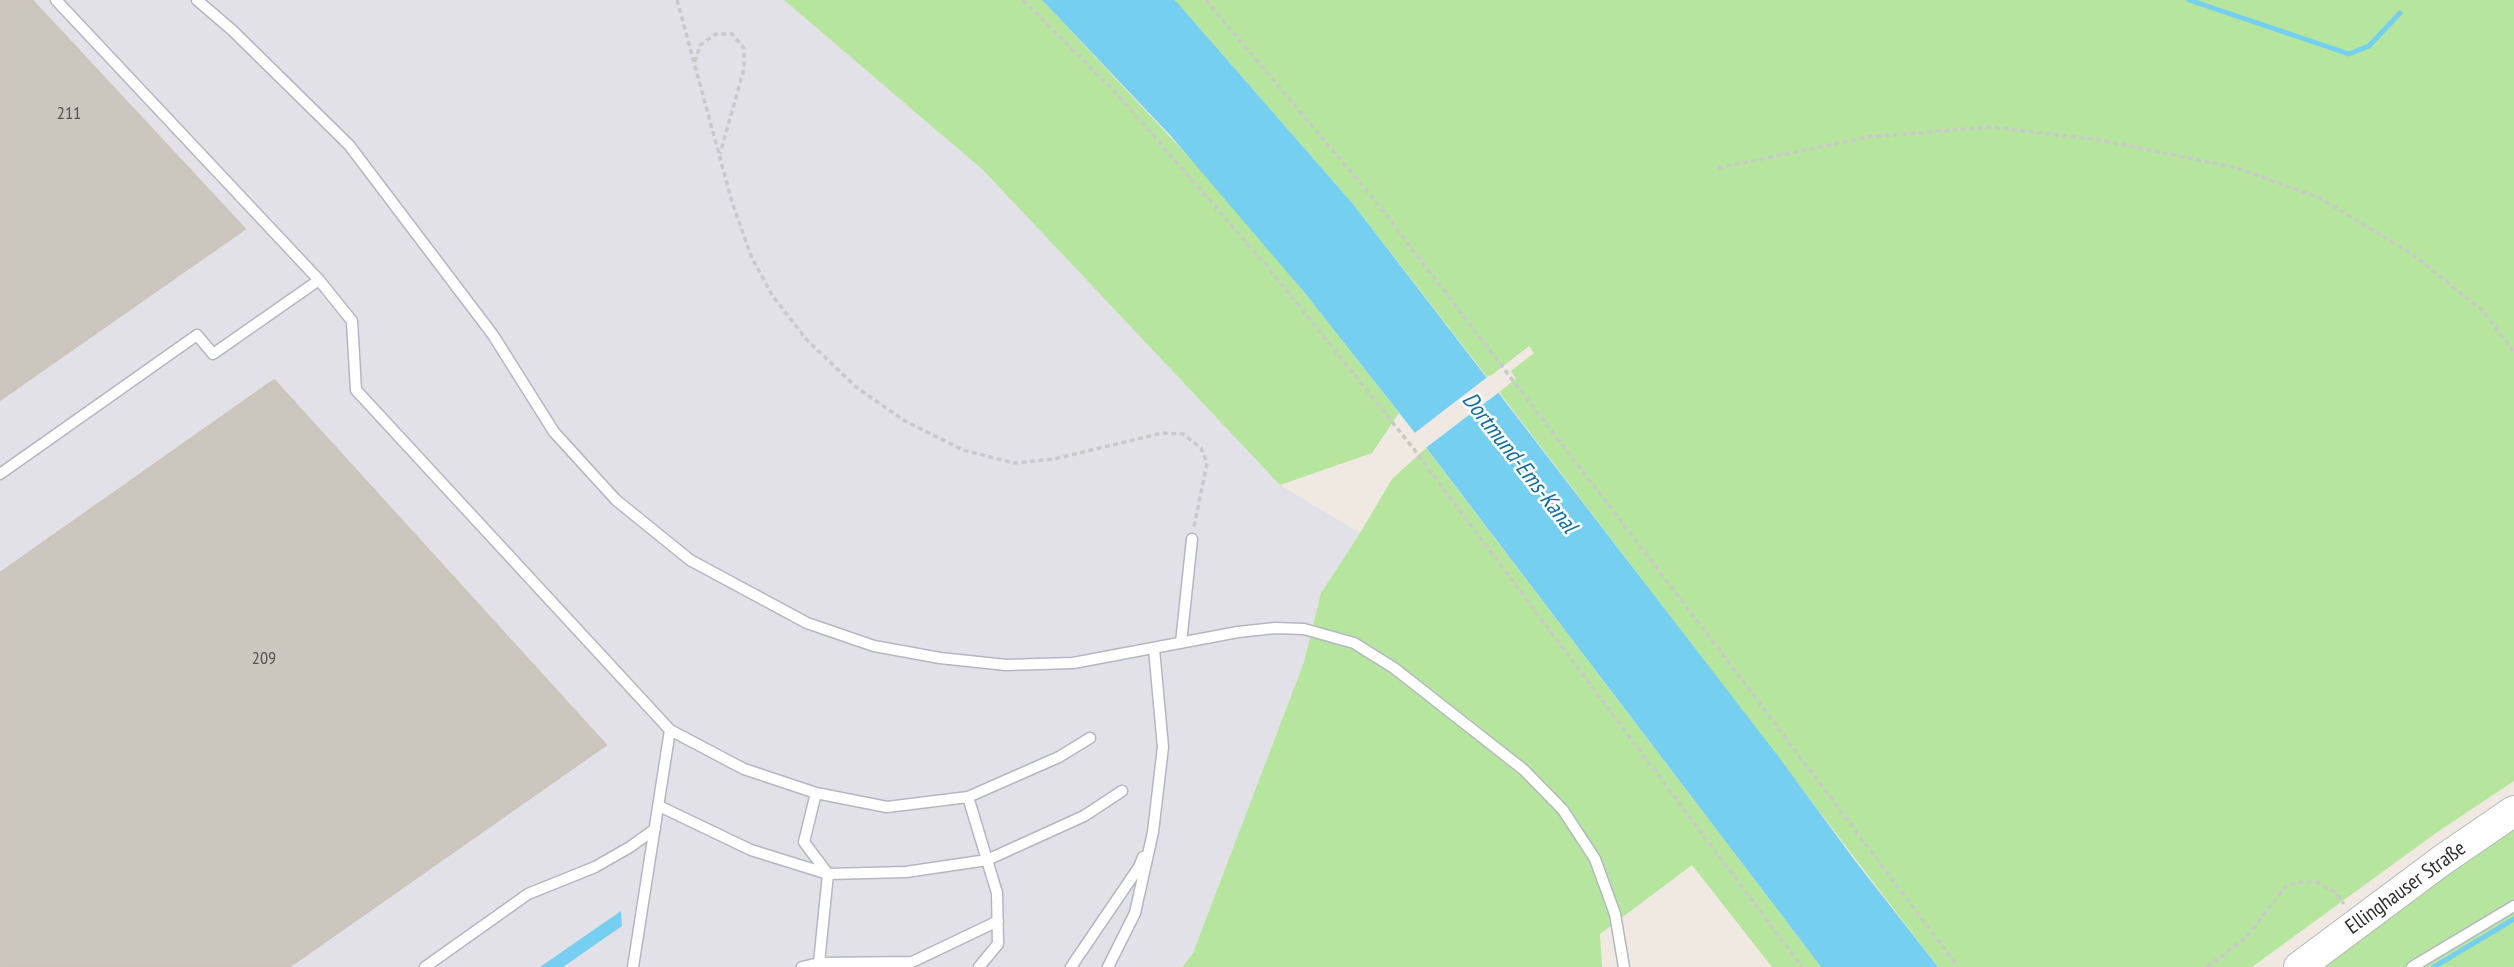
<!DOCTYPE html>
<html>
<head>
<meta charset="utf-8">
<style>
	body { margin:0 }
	canvas { display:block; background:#efe9e1 }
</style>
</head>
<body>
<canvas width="2514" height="967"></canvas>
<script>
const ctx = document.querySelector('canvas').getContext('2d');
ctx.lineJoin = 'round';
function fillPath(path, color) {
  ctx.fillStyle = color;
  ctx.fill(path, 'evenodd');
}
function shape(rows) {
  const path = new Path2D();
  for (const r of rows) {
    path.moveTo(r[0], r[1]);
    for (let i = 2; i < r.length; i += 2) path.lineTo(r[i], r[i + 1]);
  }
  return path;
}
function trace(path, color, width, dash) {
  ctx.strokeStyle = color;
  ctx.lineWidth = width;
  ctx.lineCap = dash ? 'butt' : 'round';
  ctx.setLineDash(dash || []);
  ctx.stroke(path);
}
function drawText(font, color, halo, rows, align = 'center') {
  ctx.font = font + ' "PT Sans Narrow",sans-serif';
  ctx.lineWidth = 5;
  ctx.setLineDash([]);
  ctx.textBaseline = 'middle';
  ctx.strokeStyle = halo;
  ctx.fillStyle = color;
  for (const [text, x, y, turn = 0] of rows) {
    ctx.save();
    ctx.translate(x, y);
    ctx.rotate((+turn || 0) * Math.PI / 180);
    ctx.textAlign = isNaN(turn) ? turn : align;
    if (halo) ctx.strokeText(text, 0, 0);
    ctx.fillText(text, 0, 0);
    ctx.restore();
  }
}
fillPath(shape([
	[0,0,784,0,983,170,1280,485,1360,533,1321,593,1304,662,1193,953,1182,967,0,967]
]), '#e3e1e8');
fillPath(shape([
	[784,0,1042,0,1214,184,1304,292,1399,413,1372,453,1280,485,983,170],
	[1175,0,2514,0,2514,781,2436,833,2252,967,1938,967,1499,392,1516,379,1511,371,1534,353,1529,346,1488,378,1353,204],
	[1426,448,1547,607,1821,967,1772,967,1692,865,1600,934,1602,967,1182,967,1193,953,1304,662,1321,593,1360,533,1392,479],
	[2514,824,2514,967,2319,967]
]), '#b6e59e');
fillPath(shape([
	[1042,0,1175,0,1353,204,1778,756,1856,862,1938,967,1821,967,1415,433,1304,292,1170,135],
	[621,911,622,926,563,967,540,967]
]), '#75cff0');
fillPath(shape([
	[1490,375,1502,390,1423,450,1412,435]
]), '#efe9e1');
trace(shape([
	[2189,0,2349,54,2369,46,2400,13],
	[2434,967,2514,919]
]), '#75cff0', 5);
const building = shape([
	[0,0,32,0,245,229,0,400,0,0],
	[274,380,606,745,289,967,0,967,0,573,274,380]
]);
fillPath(building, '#cbc7bf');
trace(building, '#cbc5ba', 2);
const service = shape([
	[197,0,232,30,349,145,493,335,554,432,616,500,690,560,807,623,874,646,940,658,1006,665,1073,663,1238,632,1275,628,1304,629,1354,643,1394,668,1524,770,1563,810,1595,859,1615,914,1624,967],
	[319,280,352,321,356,390,670,730,744,769,816,793,887,807,968,797,1059,757,1090,738],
	[0,474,197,335,213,354,319,280,56,0],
	[1181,643,1192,539],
	[816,793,804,842,828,874,819,963],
	[968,797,997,893,998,944,979,967],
	[659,806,751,850,828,874,906,872,987,860,1084,816,1122,791],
	[425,967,528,894,595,867,630,847,655,829],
	[633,967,670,730],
	[802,967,819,963,912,962,998,921],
	[1071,967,1139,867,1143,857],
	[1108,967,1135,913,1153,832,1163,747,1154,649],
	[2412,967,2514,906]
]);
const secondary = shape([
	[2299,967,2441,861,2514,811]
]);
trace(service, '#b4b7c1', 13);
trace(secondary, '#b4b7c1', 32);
trace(shape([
	[677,0,732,202,751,256,772,295,806,339,856,387,905,421,963,450,1014,463,1054,459,1162,433,1183,434,1201,448,1207,463,1194,527],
	[1023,0,1117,94,1265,264,1413,448,1802,967],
	[1206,0,1376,202,1715,644,1958,967],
	[695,62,700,45,716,34,732,34,744,48,744,69,720,154],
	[1718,168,1868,137,1991,127,2100,140,2237,168,2320,198,2415,256,2483,311,2514,352],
	[2207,967,2247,937,2286,886,2300,882,2316,882,2335,892,2344,904]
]), '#c9c9c9', 3.5, [5, 3.5]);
trace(service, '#fff', 10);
trace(secondary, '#fff', 30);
drawText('18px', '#555452', null, [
	["211",69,114],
	["209",264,659]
]);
drawText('21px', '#2e2e2e', '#fff', [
	["Ellinghauser Straße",2406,888,-36]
]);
drawText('italic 23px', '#0d6fa3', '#fff', [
	["Dortmund-Ems-Kanal",1519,463,52]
]);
</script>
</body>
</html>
